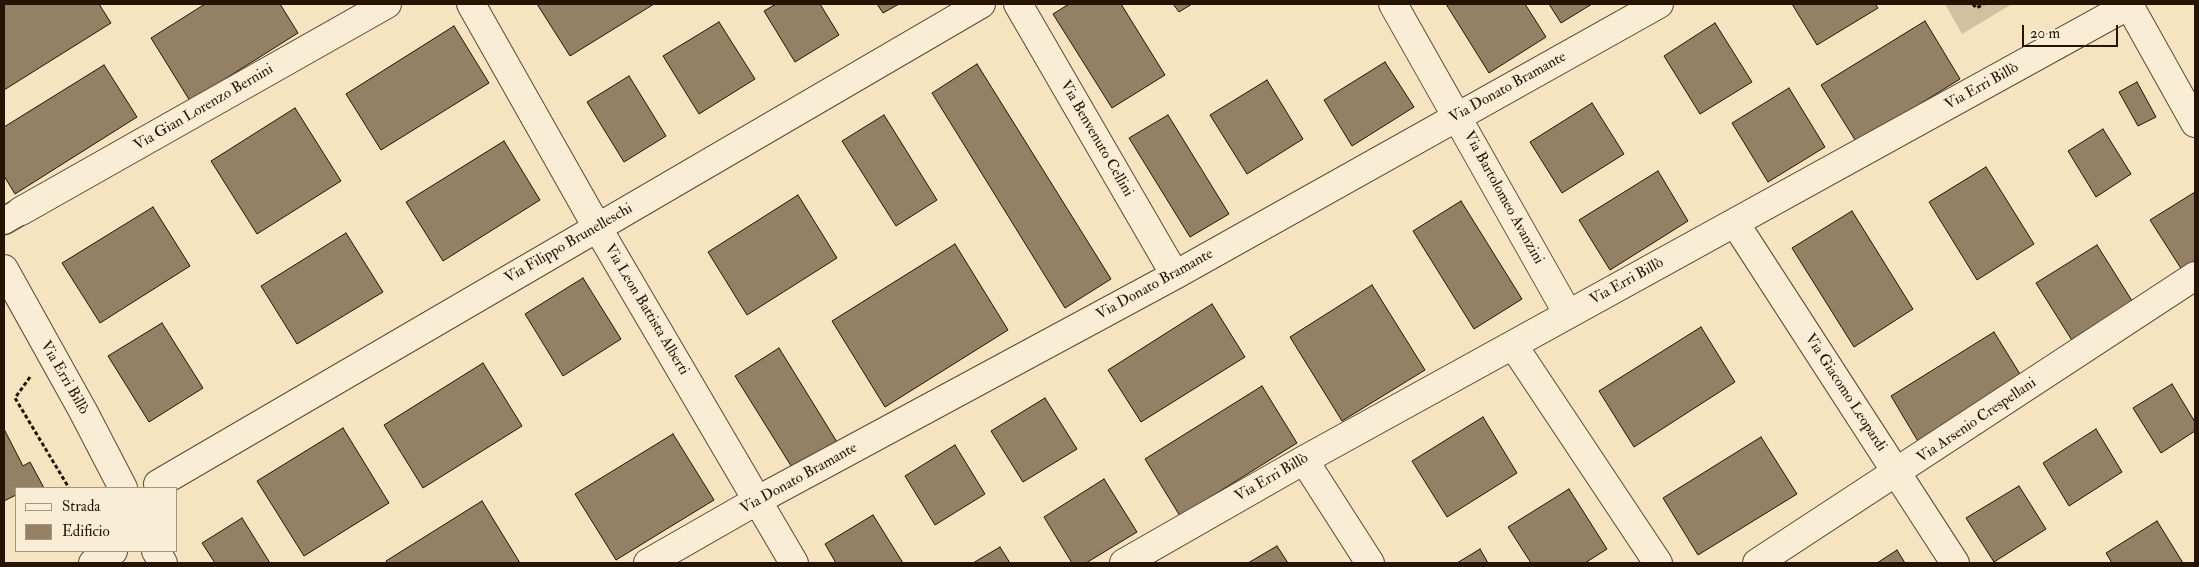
<!DOCTYPE html>
<html>
<head>
<meta charset="utf-8">
<style>
	body { margin:0 }
	#map { position:relative; width:2199px; height:567px; overflow:hidden; background:#f6e4c0; font-family:"IM FELL Double Pica",serif }
	canvas { display:block }
	.frame { position:absolute; inset:0; border:5px solid #271302; pointer-events:none }
	.legend { position:absolute; left:15px; top:487px; width:162px; height:65px; box-sizing:border-box; background:#f9edd6; border:1px solid #a59681; margin:0; padding:6px 9px; list-style:none; font-size:15px; color:#271302 }
	.legend li { display:flex; align-items:center; gap:10px; height:25px }
	.legend b { width:25px; border:1px solid #a59681 }
	.scale { position:absolute; left:2022px; top:25px; width:96px; height:22px; box-sizing:border-box; border:2px solid #271302; border-top:0; padding-left:6px; font-size:15px; line-height:18px; white-space:nowrap; color:#271302; -webkit-text-stroke:4px #f9edd6; paint-order:stroke }
</style>
</head>
<body>
<div id="map">
<canvas width="2199" height="567"></canvas>
<div class="frame"></div>
<ul class="legend">
<li><b style="height:6px;background:#f9edd6"></b>Strada</li>
<li><b style="height:14px;background:#938065"></b>Edificio</li>
</ul>
<div class="scale">20 m</div>
</div>
<script>
const ctx = document.querySelector('canvas').getContext('2d');
ctx.lineJoin = 'round';
function fillPath(path, color) {
  ctx.fillStyle = color;
  ctx.fill(path, 'evenodd');
}
function shape(rows) {
  const path = new Path2D();
  for (const r of rows) {
    path.moveTo(r[0], r[1]);
    for (let i = 2; i < r.length; i += 2) path.lineTo(r[i], r[i + 1]);
  }
  return path;
}
function trace(path, color, width, dash) {
  ctx.strokeStyle = color;
  ctx.lineWidth = width;
  ctx.lineCap = dash ? 'butt' : 'round';
  ctx.setLineDash(dash || []);
  ctx.stroke(path);
}
function drawText(font, color, halo, rows, align = 'center') {
  ctx.font = font + ' "IM FELL Double Pica",serif';
  ctx.lineWidth = 4.5;
  ctx.setLineDash([]);
  ctx.textBaseline = 'middle';
  ctx.strokeStyle = halo;
  ctx.fillStyle = color;
  for (const [text, x, y, turn = 0] of rows) {
    ctx.save();
    ctx.translate(x, y);
    ctx.rotate((+turn || 0) * Math.PI / 180);
    ctx.textAlign = isNaN(turn) ? turn : align;
    if (halo) ctx.strokeText(text, 0, 0);
    ctx.fillText(text, 0, 0);
    ctx.restore();
  }
}
fillPath(shape([
	[1945,4,2012,4,1962,34]
]), '#d3c0a0');
const building = shape([
	[4,4,99,4,111,23,4,90,4,4],
	[205,4,280,4,298,33,190,101,151,38,205,4],
	[537,4,654,4,570,56,537,4],
	[776,4,820,4,839,35,795,62,764,11,776,4],
	[877,4,899,4,883,13,877,4],
	[1069,4,1121,4,1165,75,1112,108,1053,14,1069,4],
	[1173,4,1192,4,1179,12,1173,4],
	[1446,4,1525,4,1546,37,1489,73,1446,4],
	[1549,4,1592,4,1561,23,1549,4],
	[1792,4,1875,4,1878,8,1817,45,1792,4],
	[1925,21,1960,79,1857,143,1821,85,1925,21],
	[719,22,755,79,699,114,663,56,719,22],
	[1715,23,1752,82,1700,114,1664,56,1715,23],
	[454,26,489,83,381,150,346,94,454,26],
	[1385,62,1414,107,1352,146,1324,100,1385,62],
	[977,64,1111,279,1065,308,932,93,977,64],
	[104,65,137,117,15,194,4,176,4,127,104,65],
	[629,76,666,136,624,162,587,102,629,76],
	[1267,80,1303,139,1247,174,1210,115,1267,80],
	[2137,82,2156,117,2138,126,2119,92,2137,82],
	[1789,88,1825,147,1768,182,1732,123,1789,88],
	[1592,103,1624,154,1562,193,1530,142,1592,103],
	[295,108,341,181,257,234,211,161,295,108],
	[884,115,937,200,896,226,842,141,884,115],
	[1168,115,1229,214,1190,237,1129,138,1168,115],
	[2103,129,2131,174,2096,197,2068,151,2103,129],
	[504,141,540,200,443,261,406,202,504,141],
	[1986,167,2034,244,1977,280,1929,202,1986,167],
	[1658,171,1688,221,1610,270,1579,220,1658,171],
	[2195,192,2195,262,2182,270,2150,220,2195,192],
	[798,195,837,258,747,315,708,252,798,195],
	[1461,201,1522,299,1474,329,1413,231,1461,201],
	[153,207,190,266,100,323,62,263,153,207],
	[1852,211,1913,309,1854,347,1792,248,1852,211],
	[346,233,383,292,297,344,261,286,346,233],
	[955,244,1008,330,885,407,832,321,955,244],
	[2097,245,2134,304,2073,342,2036,283,2097,245],
	[583,278,621,339,563,376,525,314,583,278],
	[1372,285,1425,370,1342,421,1290,337,1372,285],
	[1212,304,1245,357,1141,422,1108,370,1212,304],
	[162,323,203,388,149,422,108,356,162,323],
	[1701,327,1735,382,1634,447,1599,391,1701,327],
	[1994,332,2023,379,1919,443,1891,396,1994,332],
	[779,348,837,442,793,469,735,376,779,348],
	[483,363,522,426,423,488,384,425,483,363],
	[2172,384,2195,422,2195,431,2161,453,2133,408,2172,384],
	[1262,386,1297,443,1180,516,1145,459,1262,386],
	[1045,398,1077,449,1023,482,991,431,1045,398],
	[1483,417,1517,473,1447,517,1412,461,1483,417],
	[343,428,389,503,304,556,257,481,343,428],
	[4,429,23,466,30,462,44,488,16,488,16,495,4,501,4,429],
	[2096,429,2122,472,2069,506,2043,463,2096,429],
	[673,434,714,500,616,560,575,494,673,434],
	[1761,437,1797,494,1698,555,1663,498,1761,437],
	[955,445,985,494,935,525,905,476,955,445],
	[1104,479,1137,532,1086,563,1072,563,1044,517,1104,479],
	[2019,486,2046,529,1994,562,1966,518,2019,486],
	[1569,489,1607,549,1585,563,1531,563,1508,527,1569,489],
	[482,501,520,563,387,563,386,561,482,501],
	[873,515,903,563,836,563,825,544,873,515],
	[242,518,270,563,215,563,202,543,242,518],
	[2157,521,2183,563,2112,563,2106,553,2157,521],
	[1277,546,1288,563,1248,563,1277,546],
	[1000,547,1010,563,973,563,1000,547],
	[1480,549,1488,563,1457,563,1480,549],
	[1897,550,1905,563,1877,563,1897,550]
]);
fillPath(building, '#938065');
trace(building, '#271302', 1);
const pedestrian = shape([
	[4,221,21,211]
]);
const minor = shape([
	[471,4,597,227,794,563],
	[1018,4,1175,275],
	[1393,4,1568,314],
	[2129,5,2195,123],
	[21,211,387,4],
	[1735,223,1955,563],
	[4,269,83,411,123,488],
	[1513,345,1658,563],
	[1304,460,1370,563],
	[158,484,981,4],
	[156,551,163,563],
	[93,563,113,551],
	[648,563,758,500,1175,275,1659,4],
	[1124,563,1304,460,2131,4],
	[1757,563,2195,276]
]);
trace(pedestrian, '#5b4732', 29);
trace(minor, '#5b4732', 30);
trace(shape([
	[1973,4,1976,8,1984,4],
	[30,377,15,398,69,488]
]), '#271302', 3, [4, 2.5]);
trace(pedestrian, '#f9edd6', 26);
trace(minor, '#f9edd6', 28);
drawText('15px', '#271302', '#f9edd6', [
	["Via Erri Billò",1982,87,-29],
	["Via Donato Bramante",1508,88,-29],
	["Via Gian Lorenzo Bernini",204,108,-30],
	["Via Benvenuto Cellini",1096,139,60],
	["Via Bartolomeo Avanzini",1503,198,61],
	["Via Filippo Brunelleschi",569,244,-30],
	["Via Erri Billò",1627,282,-29],
	["Via Donato Bramante",1155,285,-29],
	["Via Leon Battista Alberti",646,310,59],
	["Via Erri Billò",64,378,60],
	["Via Giacomo Leopardi",1845,393,57],
	["Via Arsenio Crespellani",1977,421,-34],
	["Via Erri Billò",1272,478,-30],
	["Via Donato Bramante",799,479,-29]
]);
</script>
</body>
</html>
